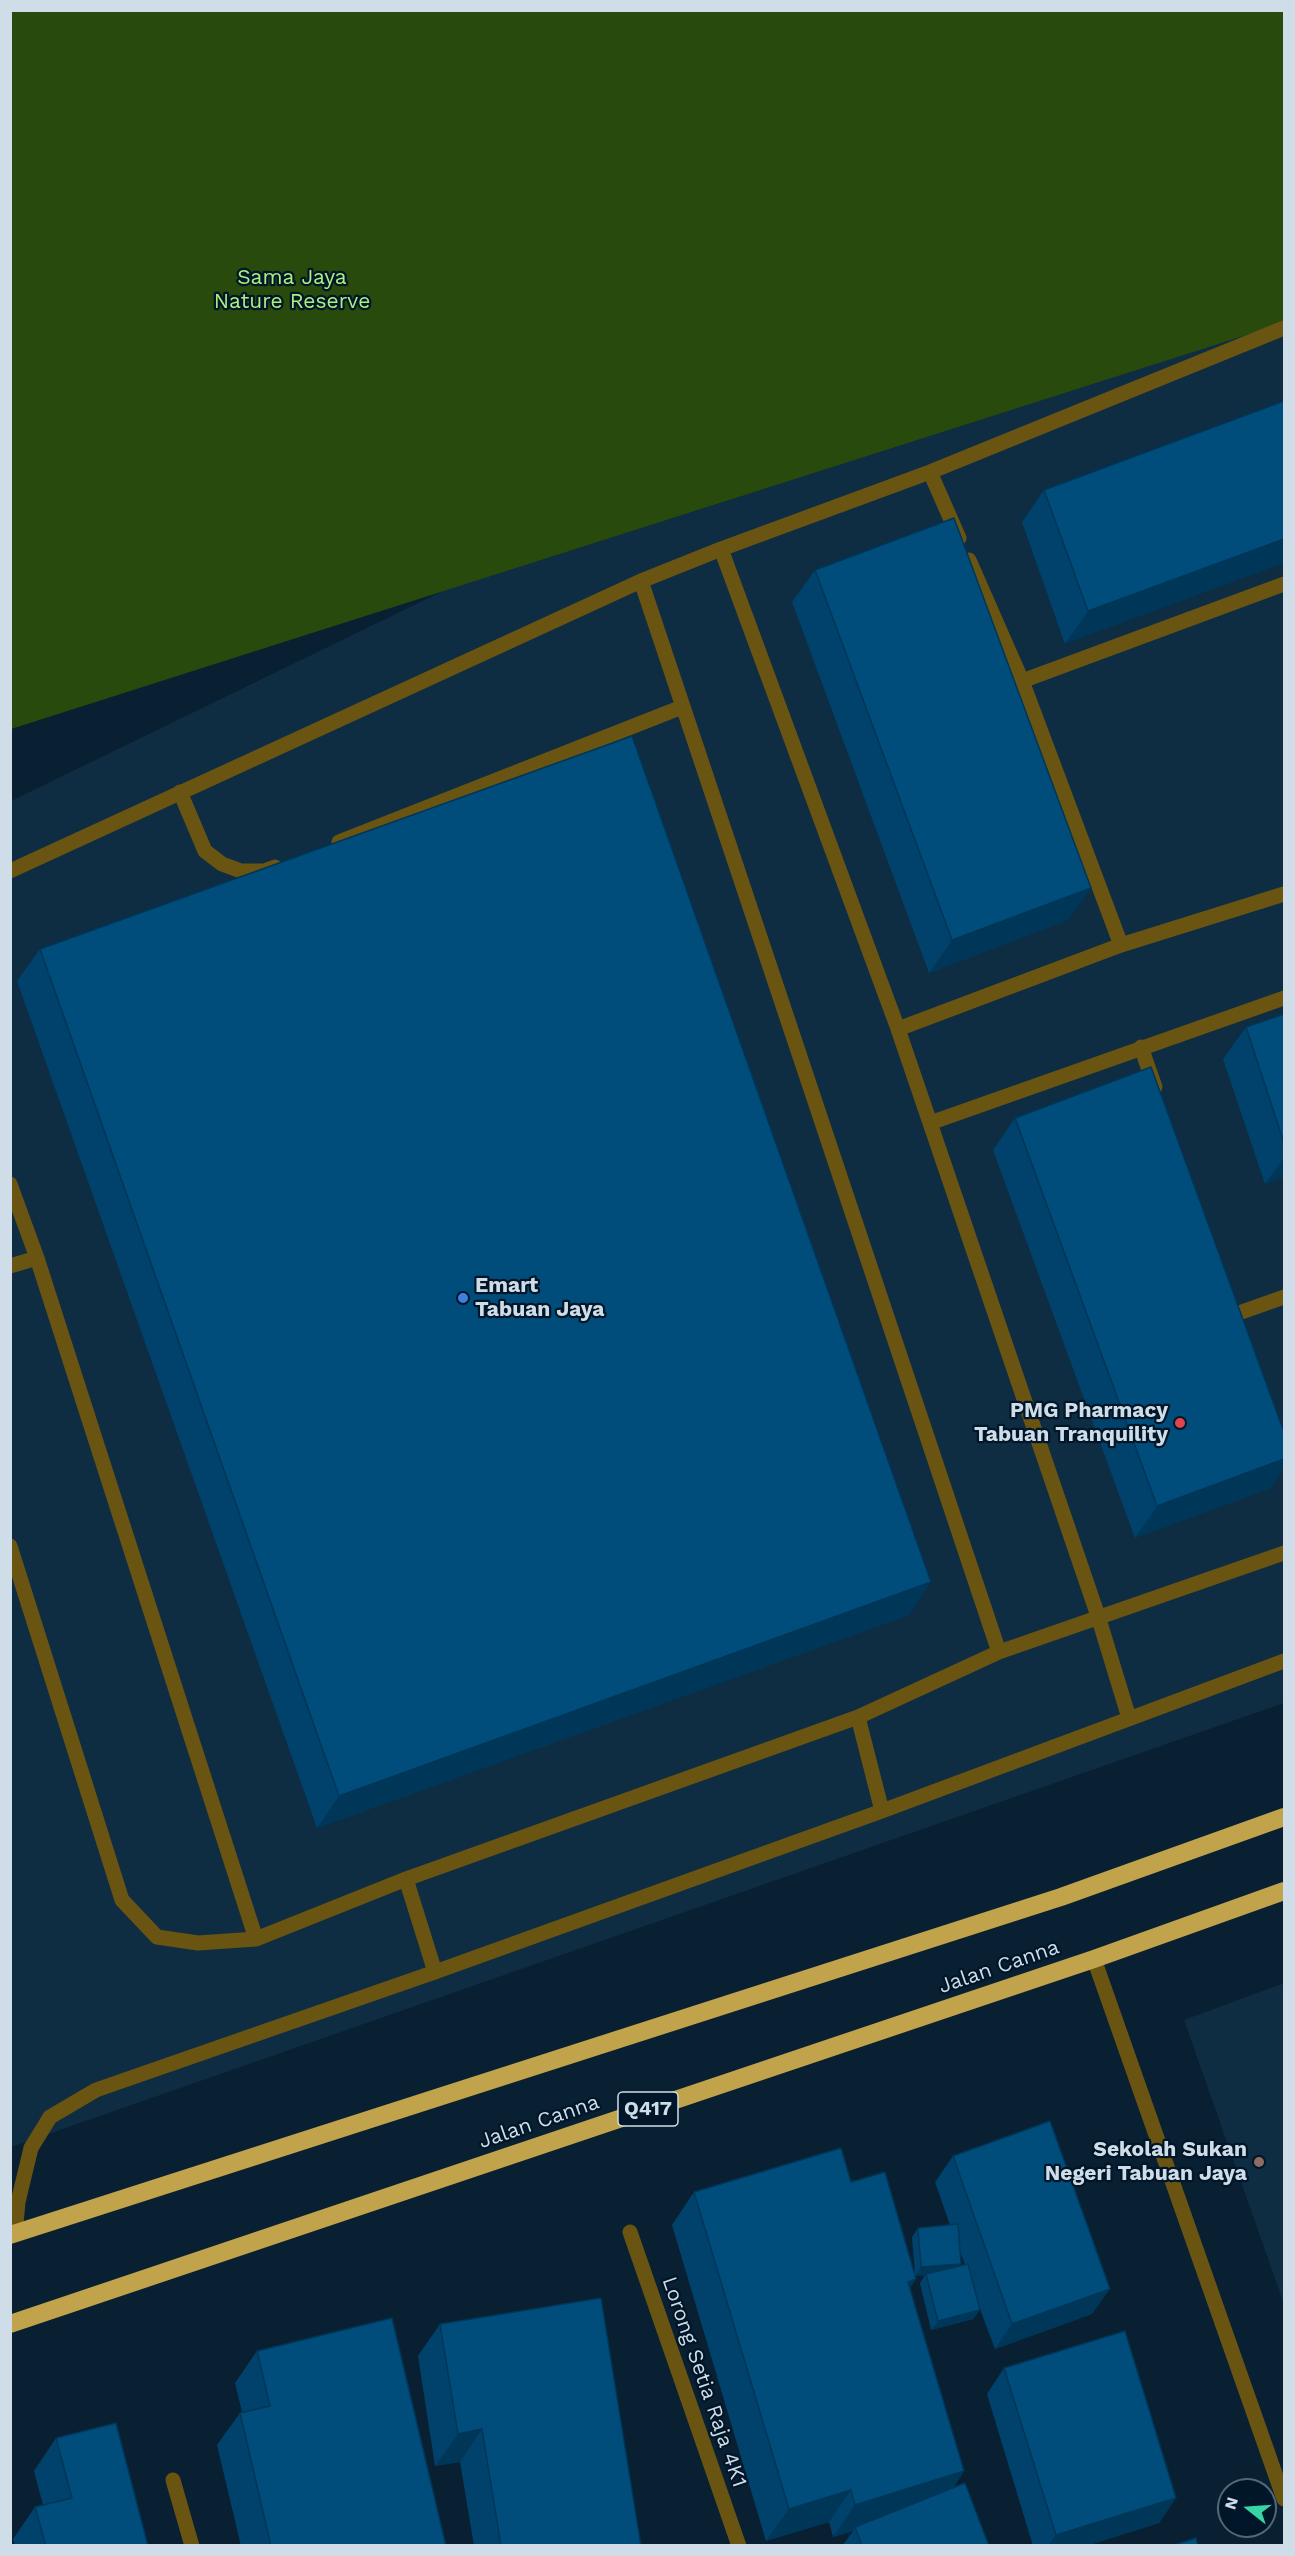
<!DOCTYPE html>
<html>
<head>
<meta charset="utf-8">
<style>
	body { margin:0 }
	#map { position:relative; width:1295px; height:2556px; overflow:hidden; background:#092032; font-family:"Work Sans",sans-serif }
	canvas { display:block }
	.frame { position:absolute; inset:0; border:12px solid #cfdde9; pointer-events:none }
	.north { position:absolute; left:1217px; top:2478px; width:60px; height:60px; box-sizing:border-box; background:#011628; border:2px solid #536675; border-radius:50%; rotate:287deg; font-size:16px; font-weight:700; line-height:24px; text-align:center; color:#cfdde9 }
	.north::after { content:''; display:block; margin:auto; width:21px; height:27px; background:#37d4a6; clip-path:polygon(50% 0,100% 100%,50% 72%,0 100%) }
</style>
</head>
<body>
<div id="map">
<canvas width="1295" height="2556"></canvas>
<div class="frame"></div>
<div class="north">N</div>
</div>
<script>
const ctx = document.querySelector('canvas').getContext('2d');
ctx.lineJoin = 'round';
function fillPath(path, color) {
  ctx.fillStyle = color;
  ctx.fill(path, 'evenodd');
}
function shape(rows) {
  const path = new Path2D();
  for (const r of rows) {
    path.moveTo(r[0], r[1]);
    for (let i = 2; i < r.length; i += 2) path.lineTo(r[i], r[i + 1]);
  }
  return path;
}
function trace(path, color, width, dash) {
  ctx.strokeStyle = color;
  ctx.lineWidth = width;
  ctx.lineCap = dash ? 'butt' : 'round';
  ctx.setLineDash(dash || []);
  ctx.stroke(path);
}
function drawText(font, color, halo, rows, align = 'center') {
  ctx.font = font + ' "Work Sans",sans-serif';
  ctx.lineWidth = 4.5;
  ctx.setLineDash([]);
  ctx.textBaseline = 'middle';
  ctx.strokeStyle = halo;
  ctx.fillStyle = color;
  for (const [text, x, y, turn = 0] of rows) {
    ctx.save();
    ctx.translate(x, y);
    ctx.rotate((+turn || 0) * Math.PI / 180);
    ctx.textAlign = isNaN(turn) ? turn : align;
    if (halo) ctx.strokeText(text, 0, 0);
    ctx.fillText(text, 0, 0);
    ctx.restore();
  }
}
fillPath(shape([
	[1284,204,1284,1703,11,2147,11,801,663,484],
	[1284,1983,1284,2304,1184,2020]
]), '#0e2c42');
fillPath(shape([
	[11,11,1284,11,1284,323,11,729]
]), '#284a0c');
trace(shape([
	[930,472,959,538],
	[969,560,1022,681,1121,945],
	[641,581,999,1652],
	[1022,681,1284,584],
	[180,792,205,851,222,864,241,871,264,871,275,867],
	[339,842,682,707],
	[10,871,641,581,721,549],
	[898,1029,1121,945,1284,894],
	[1141,1047,1155,1087],
	[930,1123,1284,998],
	[10,1184,37,1258,256,1939],
	[10,1266,37,1258],
	[1236,1314,1284,1297],
	[10,1546,122,1900,157,1937,198,1943,256,1939,406,1879,858,1717,999,1652,1284,1553],
	[858,1717,882,1811],
	[1129,1718,1098,1616,898,1029,721,549,930,472,1284,328],
	[406,1879,435,1972],
	[1094,1959,1284,2499],
	[630,2232,739,2546],
	[15,2234,18,2202,31,2148,50,2117,96,2090,435,1972,882,1811,1284,1661],
	[173,2480,192,2546]
]), '#695412', 15);
trace(shape([
	[10,2235,1061,1897,1284,1817],
	[10,2324,1094,1959,1284,1891]
]), '#c1a34b', 18);
fillPath(shape([
	[1284,401,1065,644,1022,522,1044,490],
	[815,570,1091,888,1068,920,929,973,792,602],
	[40,949,909,1615,317,1828,17,981],
	[1284,1014,1284,1178,1265,1184,1223,1059,1246,1027],
	[1015,1118,1271,1488,1135,1538,993,1150],
	[953,2156,1092,2314,995,2349,977,2301,980,2310,973,2319,931,2330,920,2283,925,2275,915,2276,916,2279,910,2288,964,2471,953,2488,989,2546,842,2546,853,2531,833,2537,829,2522,766,2541,672,2225,694,2192,851,2182,915,2274,912,2237,918,2228,950,2225,935,2182],
	[960,2251,965,2265,959,2266,961,2264],
	[440,2324,641,2546,474,2546,460,2462,435,2466,418,2356],
	[257,2351,446,2546,241,2546,217,2445,240,2413,242,2412,235,2383],
	[1004,2368,1176,2498,1159,2523,1086,2546,1033,2546,987,2394],
	[56,2438,148,2546,15,2546,13,2539,35,2507,43,2505,34,2471]
]), '#00426b');
fillPath(shape([
	[1284,539,1284,563,1065,644,1088,611],
	[1091,888,1068,920,929,973,952,940],
	[1284,1157,1284,1178,1265,1184],
	[1284,1459,1284,1468,1271,1488,1135,1538,1157,1506],
	[931,1582,909,1615,317,1828,339,1796],
	[961,2264,954,2273,926,2274,925,2275,915,2276,921,2267],
	[916,2279,894,2311,908,2282],
	[1110,2289,1092,2314,995,2349,1012,2324],
	[980,2310,973,2319,931,2330,938,2321],
	[482,2429,460,2462,435,2466,458,2434],
	[964,2471,942,2504,855,2527,853,2531,833,2537,855,2505],
	[851,2490,829,2522,766,2541,789,2509],
	[1176,2498,1159,2523,1086,2546,1048,2546,1056,2535]
]), '#003657');
const building = shape([
	[1284,401,1284,539,1088,611,1044,490,1284,401],
	[954,518,1091,888,952,940,815,570,954,518],
	[632,736,931,1582,339,1796,40,949,632,736],
	[1284,1014,1284,1143,1246,1027,1284,1014],
	[1151,1067,1284,1432,1284,1459,1157,1506,1015,1118,1151,1067],
	[1050,2121,1110,2289,1012,2324,953,2156,1050,2121],
	[841,2148,851,2182,885,2172,916,2279,908,2282,964,2471,855,2505,851,2490,789,2509,694,2192,841,2148],
	[958,2224,961,2264,921,2267,918,2228,958,2224],
	[968,2264,980,2310,938,2321,926,2274,968,2264],
	[601,2298,641,2546,501,2546,482,2429,458,2434,440,2324,601,2298],
	[392,2318,446,2546,271,2546,240,2413,270,2406,257,2351,392,2318],
	[1125,2331,1176,2498,1056,2535,1004,2368,1125,2331],
	[116,2423,148,2546,46,2546,35,2507,72,2498,56,2438,116,2423],
	[965,2483,989,2546,862,2546,855,2527,965,2483],
	[1196,2538,1198,2546,1171,2546,1196,2538]
]);
fillPath(building, '#004d7c');
trace(building, '#003657', 1.5);
for (const [x, y, r, color] of [
	[463,1298,6,"#3f7fe0"],
	[1180,1423,6,"#e0444e"],
	[1259,2162,6,"#8d6e63"]
]) {
  const dot = new Path2D();
  dot.arc(x, y, r, 0, 2 * Math.PI);
  ctx.fillStyle = color;
  ctx.fill(dot);
  trace(dot, '#011628', 2);
}
for (const [x, y, w] of [
	[648,2109,60]
]) {
  const box = new Path2D();
  box.roundRect(x - w / 2, y - 17, w, 34, 4.5);
  ctx.fillStyle = '#011628';
  ctx.fill(box);
  trace(box, '#cfdde9', 1.5);
}
drawText('bold 20px', '#cfdde9', null, [
	["Q417",648,2109]
]);
drawText('21px', '#abef80', '#011628', [
	["Sama Jaya",292,278],
	["Nature Reserve",292,302]
]);
drawText('bold 21px', '#cfdde9', '#011628', [
	["Emart",475,1286,"left"],
	["Tabuan Jaya",475,1310,"left"],
	["PMG Pharmacy",1168,1411],
	["Tabuan Tranquility",1168,1435],
	["Sekolah Sukan",1247,2150],
	["Negeri Tabuan Jaya",1247,2174]
], 'right');
drawText('21px', '#cfdde9', '#011628', [
	["Jalan Canna",999,1967,-19],
	["Jalan Canna",539,2122,-19],
	["Lorong Setia Raja 4K1",704,2382,71]
]);
</script>
</body>
</html>
